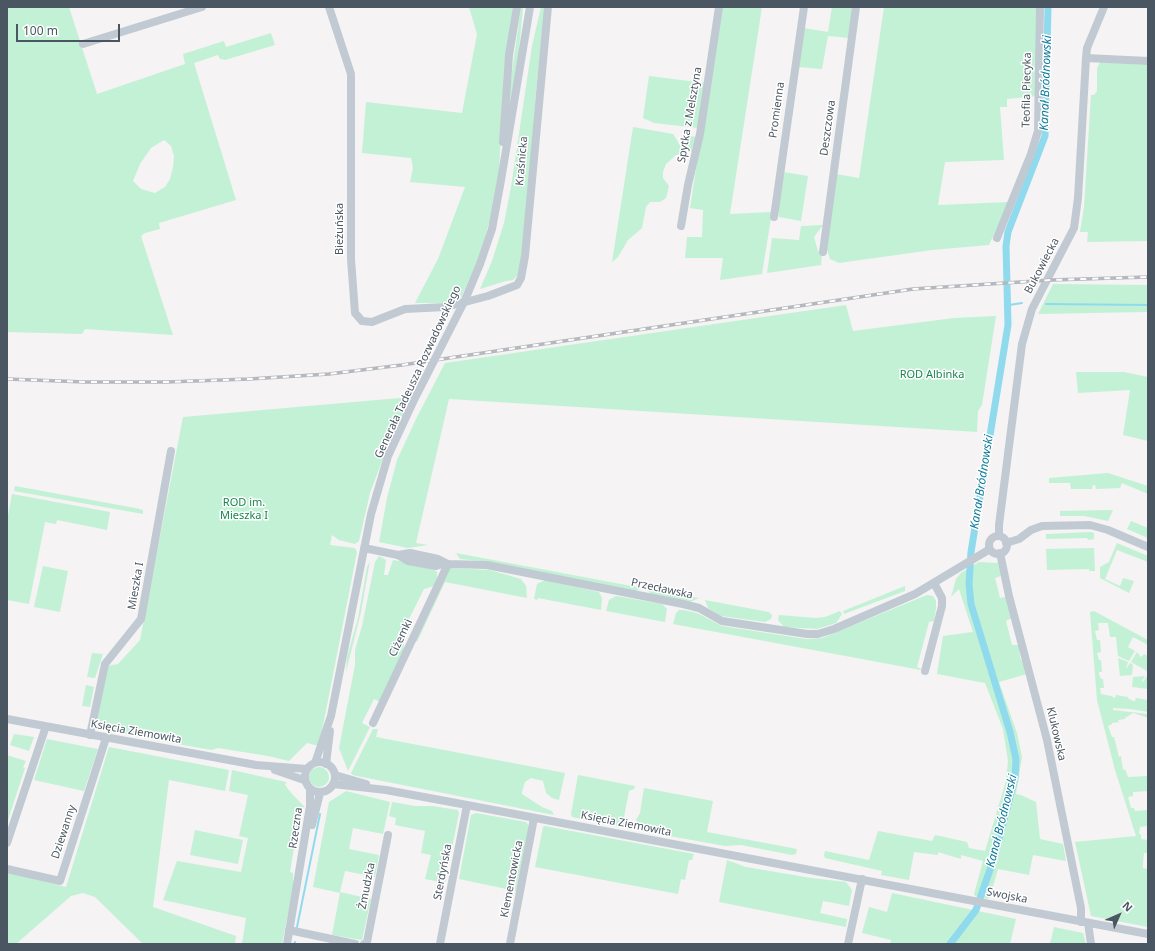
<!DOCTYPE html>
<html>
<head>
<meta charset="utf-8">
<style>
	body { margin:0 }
	#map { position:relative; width:1155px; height:951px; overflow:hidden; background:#f5f3f3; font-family:"Noto Sans",sans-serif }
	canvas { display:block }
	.frame { position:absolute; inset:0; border:8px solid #4a5661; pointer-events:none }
	.north { position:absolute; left:1099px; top:895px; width:40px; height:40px; -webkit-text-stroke:3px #fff; paint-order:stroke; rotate:45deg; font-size:11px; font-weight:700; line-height:16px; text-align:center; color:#4a5661 }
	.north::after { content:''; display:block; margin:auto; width:14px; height:18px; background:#4a5661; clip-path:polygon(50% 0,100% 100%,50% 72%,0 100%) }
	.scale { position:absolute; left:16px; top:24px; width:104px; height:18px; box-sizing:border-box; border:2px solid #4a5661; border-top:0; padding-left:5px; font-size:12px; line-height:14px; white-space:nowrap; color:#4a5661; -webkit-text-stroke:3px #fff; paint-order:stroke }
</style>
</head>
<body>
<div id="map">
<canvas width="1155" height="951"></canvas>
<div class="frame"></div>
<div class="north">N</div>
<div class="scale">100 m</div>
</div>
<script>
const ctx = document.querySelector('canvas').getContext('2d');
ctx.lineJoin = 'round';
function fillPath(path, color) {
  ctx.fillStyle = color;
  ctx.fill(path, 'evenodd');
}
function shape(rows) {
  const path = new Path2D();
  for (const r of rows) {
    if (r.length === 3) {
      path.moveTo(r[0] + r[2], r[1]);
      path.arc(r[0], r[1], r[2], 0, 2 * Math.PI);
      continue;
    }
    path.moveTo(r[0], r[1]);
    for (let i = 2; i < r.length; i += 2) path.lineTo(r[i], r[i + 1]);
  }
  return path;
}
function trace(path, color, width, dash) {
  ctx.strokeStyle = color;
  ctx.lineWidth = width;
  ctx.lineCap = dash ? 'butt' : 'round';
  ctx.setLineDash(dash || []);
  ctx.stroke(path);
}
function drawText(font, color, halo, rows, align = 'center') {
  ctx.font = font + ' "Noto Sans",sans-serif';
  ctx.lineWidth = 3;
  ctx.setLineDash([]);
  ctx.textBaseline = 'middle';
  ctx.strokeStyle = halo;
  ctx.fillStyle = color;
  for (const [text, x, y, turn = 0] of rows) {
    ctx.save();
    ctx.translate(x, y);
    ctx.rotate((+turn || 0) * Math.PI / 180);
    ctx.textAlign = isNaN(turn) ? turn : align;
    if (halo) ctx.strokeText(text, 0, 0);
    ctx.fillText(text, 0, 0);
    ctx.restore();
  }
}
fillPath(shape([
	[7,7,69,7,97,94,185,64,183,54,224,41,226,47,271,33,275,45,225,60,220,59,218,55,194,63,236,200,159,223,160,229,145,233,141,236,173,335,85,329,82,334,7,332],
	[164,140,171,146,174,156,173,167,170,179,165,187,155,193,141,189,133,181,140,164,151,148],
	[469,7,513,7,504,71,499,172,495,200,485,238,476,265,459,302,450,303,415,303,438,259,465,187,410,182,413,168,411,158,362,153,366,102,462,113,477,34],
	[521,7,523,7,519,50,509,109,510,86],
	[541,7,545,7,536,92,522,265,518,275,513,280,506,281,480,289,492,261,504,223,511,187,532,46],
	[721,7,762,7,730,214,772,212,762,274,720,280,723,258,685,258,687,237,702,237,703,210,690,208],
	[832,7,854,8,849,38,828,36,822,69,798,67,804,28,828,32],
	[884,7,1038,7,1037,96,1007,99,1007,107,1000,107,1004,160,945,162,938,205,1009,202,989,245,932,250,839,263,830,259,827,250,836,174,859,178],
	[1100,62,1148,65,1148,241,1087,242,1088,232,1080,232,1084,207,1091,95,1094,95,1097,91,1097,69],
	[649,76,705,83,698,128,654,123,643,118],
	[633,127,673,134,681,147,691,136,696,137,692,152,676,155,666,164,663,172,663,178,669,186,666,198,660,202,650,202,646,207,642,228,628,240,618,257,612,262],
	[783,172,808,176,801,221,779,217,778,203],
	[823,225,814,237,818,251,822,254,821,265,767,273,772,238,799,240,801,226],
	[1053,284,1148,285,1148,312,1038,314],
	[846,305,853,331,954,318,996,316,982,405,978,411,977,432,449,399,416,543,428,545,408,548,379,542,387,498,397,460,417,417,445,363],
	[1076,372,1124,372,1148,377,1148,441,1123,435,1130,390,1078,393],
	[411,397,387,448,370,493,359,541,355,544,339,540,332,535,330,545,355,548,357,552,319,746,307,743,289,761,268,756,218,748,212,750,177,744,99,729,98,723,96,723,107,666,118,664,140,640,183,417],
	[1108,473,1148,486,1148,494,1122,483,1120,488,1096,489,1095,485,1093,485,1092,489,1071,489,1070,483,1049,483,1049,478],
	[15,486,135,508,143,510,143,514,14,491],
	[12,494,110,512,107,530,57,520,56,524,45,522,29,604,7,600,7,521],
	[1113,510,1108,521,1084,516,1060,516,1060,511],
	[1131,521,1148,528,1148,538,1127,529],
	[1091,532,1094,533,1094,539,1088,540,1087,538,1046,539,1046,534],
	[1117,543,1148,556,1148,562,1117,550,1105,579,1120,586,1123,578,1134,581,1129,593,1100,578,1100,567,1109,562],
	[1094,548,1095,571,1089,571,1089,569,1047,570,1046,549],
	[456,553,642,588,636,591,490,562,460,559],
	[379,556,386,560,384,575,388,575,393,560,431,567,437,572,437,578,434,586,424,589,403,631,404,652,380,702,374,699,362,723,370,727,348,771,339,748,355,665,355,650,362,626,375,562],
	[370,561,361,612,346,672,347,657,358,618,367,567],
	[979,562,998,563,1001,576,995,578,1000,598,1006,597,1012,618,1006,621,1012,645,1019,645,1020,657,1021,660,1023,661,1027,674,999,682,1017,733,1022,757,1016,794,1021,795,1036,802,1040,839,1063,844,1066,861,1033,855,1029,875,998,869,990,897,987,899,975,896,974,894,983,861,961,855,961,859,938,852,938,855,914,852,909,880,881,875,882,871,825,858,824,855,825,851,869,860,878,831,932,841,935,835,967,842,969,848,985,851,1006,781,1008,761,1003,729,985,683,937,674,943,636,973,632,959,589,951,597,956,579,961,573],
	[43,566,68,571,60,612,34,607],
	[449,568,490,570,521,579,526,586,527,598,445,582,417,642,414,639],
	[545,580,599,592,602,598,601,610,538,598,537,600,534,599,537,584],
	[905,586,905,591,844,614,843,611],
	[648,590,699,598,690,602,650,594],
	[927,595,933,596,936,601,936,608,934,621,929,622,917,667,921,669,921,670,673,624,676,613,679,610,683,610,697,613,722,626,806,639,822,638],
	[616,596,662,604,667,609,665,622,606,611,609,600],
	[705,600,769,612,772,615,771,619,765,622,721,616,708,608],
	[840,611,842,614,836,623,817,629,784,627,778,620,779,615,816,618,825,617],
	[1094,611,1148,640,1148,645,1133,637,1128,647,1135,651,1129,661,1118,656,1116,637,1110,637,1108,623,1098,623,1099,630,1095,631,1097,640,1100,640,1101,652,1097,653,1099,660,1101,660,1102,672,1099,672,1099,674,1101,679,1103,679,1104,688,1100,688,1101,694,1111,696,1115,698,1116,695,1128,697,1128,698,1133,701,1135,701,1136,698,1147,700,1148,701,1148,712,1130,709,1113,708,1113,710,1148,714,1148,718,1133,713,1125,718,1125,719,1118,720,1119,722,1112,723,1112,724,1108,726,1112,737,1114,737,1119,757,1121,756,1123,770,1125,769,1128,777,1147,776,1148,774,1148,791,1133,792,1133,796,1128,797,1131,808,1134,808,1135,811,1148,810,1148,826,1140,827,1139,834,1141,834,1141,839,1148,840,1148,853,1144,853,1143,863,1143,868,1148,869,1148,927,1091,916,1075,842,1136,836,1115,770,1097,700,1090,612],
	[1137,652,1141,657,1144,654,1148,656,1147,671,1131,662],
	[92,653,103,654,95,678,87,677],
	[1118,658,1128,662,1126,669,1130,663,1133,665,1132,675,1120,676],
	[1148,674,1148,689,1132,687,1133,677,1145,676,1142,681,1143,682],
	[86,685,94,687,90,707,82,706],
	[373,729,378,729,376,737,565,773,559,800,552,798,546,793,543,781,531,778,525,782,522,792,522,794,542,807,552,811,554,815,352,775,351,773],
	[14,734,34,737,29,751,10,745],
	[47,739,98,749,84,791,34,780],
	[109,747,229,770,225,791,169,780,153,907,236,936,235,944,143,944,95,897,83,893,71,896,16,944,7,944,7,872,66,887],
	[7,755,26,761,23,767,25,768,8,820],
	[319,777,10],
	[232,770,286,782,285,785,292,794,304,806,297,830,290,872,293,873,293,889,282,944,242,944,246,918,163,900,177,861,241,872,248,838,239,836,248,795,229,791],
	[578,775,635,786,634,789,629,791,624,817,629,818,627,823,621,827,572,817,571,814],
	[644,788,713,801,707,832,797,849,796,854,792,855,741,845,725,846,641,831,636,820,640,813],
	[346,791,390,802,383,834,353,828,349,849,379,855,375,877,345,871,340,892,371,899,362,940,332,935,340,893,313,887,329,802],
	[392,802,415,806,432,806,458,810,459,813,445,883,425,879,431,855,421,853,425,831,395,825,396,818,389,816],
	[476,813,526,822,529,826,516,891,459,879,471,815],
	[545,826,694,854,692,860,689,860,685,880,681,879,678,894,535,867,543,827],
	[195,830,243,840,238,864,190,855],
	[727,860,746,867,811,878,846,882,852,890,849,906,823,901,820,913,847,919,846,927,719,902],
	[892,893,1016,919,1010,944,890,944,891,940,862,933,869,907,887,912],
	[1054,927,1083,933,1086,944,1050,944]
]), '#c3f1d5');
trace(shape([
	[1046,304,1148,305],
	[1009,305,1022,303],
	[297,927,320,814],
	[294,944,295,942]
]), '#90daee', 2);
trace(shape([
	[950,944,976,910,994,858,1015,778,1016,759,1010,732,971,604,969,584,971,552,1008,325,1006,246,1008,232,1045,136,1048,7]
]), '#90daee', 7);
trace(shape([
	[329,7,351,74,351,259,355,313,362,321,372,322,405,309,446,307,488,296,517,285,521,278,525,256,548,7],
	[83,44,202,7],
	[1086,58,1148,61],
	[503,142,509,55,517,7],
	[774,217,804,7],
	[681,226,688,185,700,134,719,7],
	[997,238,1031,154,1038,131,1040,7],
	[823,252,856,7],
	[480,264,492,229,501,180,530,7],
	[999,536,999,525,1022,344,1032,309,1074,228,1078,198,1086,58,1087,48,1104,7],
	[998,545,9],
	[1006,543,1019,539,1031,530,1042,526,1090,525,1108,530,1148,547],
	[364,548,398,555,408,561,436,566,446,563],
	[1000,553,1009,596,1047,740,1081,908,1081,922],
	[398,555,410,553,438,559,448,564,487,565,683,604,699,608,722,621,807,634,818,634,834,629,915,594,990,549],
	[925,671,942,606,942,598,934,583],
	[7,719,256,765,307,769],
	[373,723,448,564],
	[90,735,105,664,141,619,171,451],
	[320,777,15],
	[315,763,331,716,371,514,388,456,413,402],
	[326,764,330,731],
	[275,770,304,780],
	[335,775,366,784],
	[333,784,386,790,467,805,1148,934],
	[312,825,320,793],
	[7,843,46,726],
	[7,869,60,881,106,738],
	[1088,923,1091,944],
	[289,930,355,944],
	[287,944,310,806,310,789],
	[364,944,367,942,388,835],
	[440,944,467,805],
	[510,944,534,818],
	[848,944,862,879]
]), '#c1cad2', 8);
const rail = shape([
	[7,379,85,382,167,382,249,379,329,374,402,365,913,289,1051,280,1148,277]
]);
trace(rail, '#b5b8bd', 3.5);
trace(rail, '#fff', 2, [6]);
trace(shape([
	[413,402,465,300,480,264]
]), '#c1cad2', 8);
drawText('11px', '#4a5661', '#fff', [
	["Teofila Piecyka",1027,90,-89],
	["Promienna",777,110,-82],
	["Spytka z Melsztyna",690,115,-80],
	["Deszczowa",828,128,-82],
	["Kraśnicka",522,161,-85],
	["Bieżuńska",340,229,-90],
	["Bukowiecka",1042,266,-62],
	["Generała Tadeusza Rozwadowskiego",418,372,-65],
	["Mieszka I",136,586,-80],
	["Przecławska",662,589,12],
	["Ciżemki",401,638,-65],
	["Księcia Ziemowita",136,732,10],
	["Klukowska",1056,734,77],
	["Księcia Ziemowita",626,824,11],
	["Rzeczna",296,828,-82],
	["Dziewanny",64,832,-72],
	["Sterdyńska",443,872,-79],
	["Klementowicka",512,879,-79],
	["Żmudzka",367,886,-79],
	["Swojska",1007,896,11]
]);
drawText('11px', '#17864f', '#fff', [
	["ROD Albinka",932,375],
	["ROD im.",244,503],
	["Mieszka I",244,516]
]);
drawText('italic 12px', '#0c7c9b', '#fff', [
	["Kanał Bródnowski",1046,83,-88],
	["Kanał Bródnowski",982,482,-81],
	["Kanał Bródnowski",1002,821,-76]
]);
</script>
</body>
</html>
